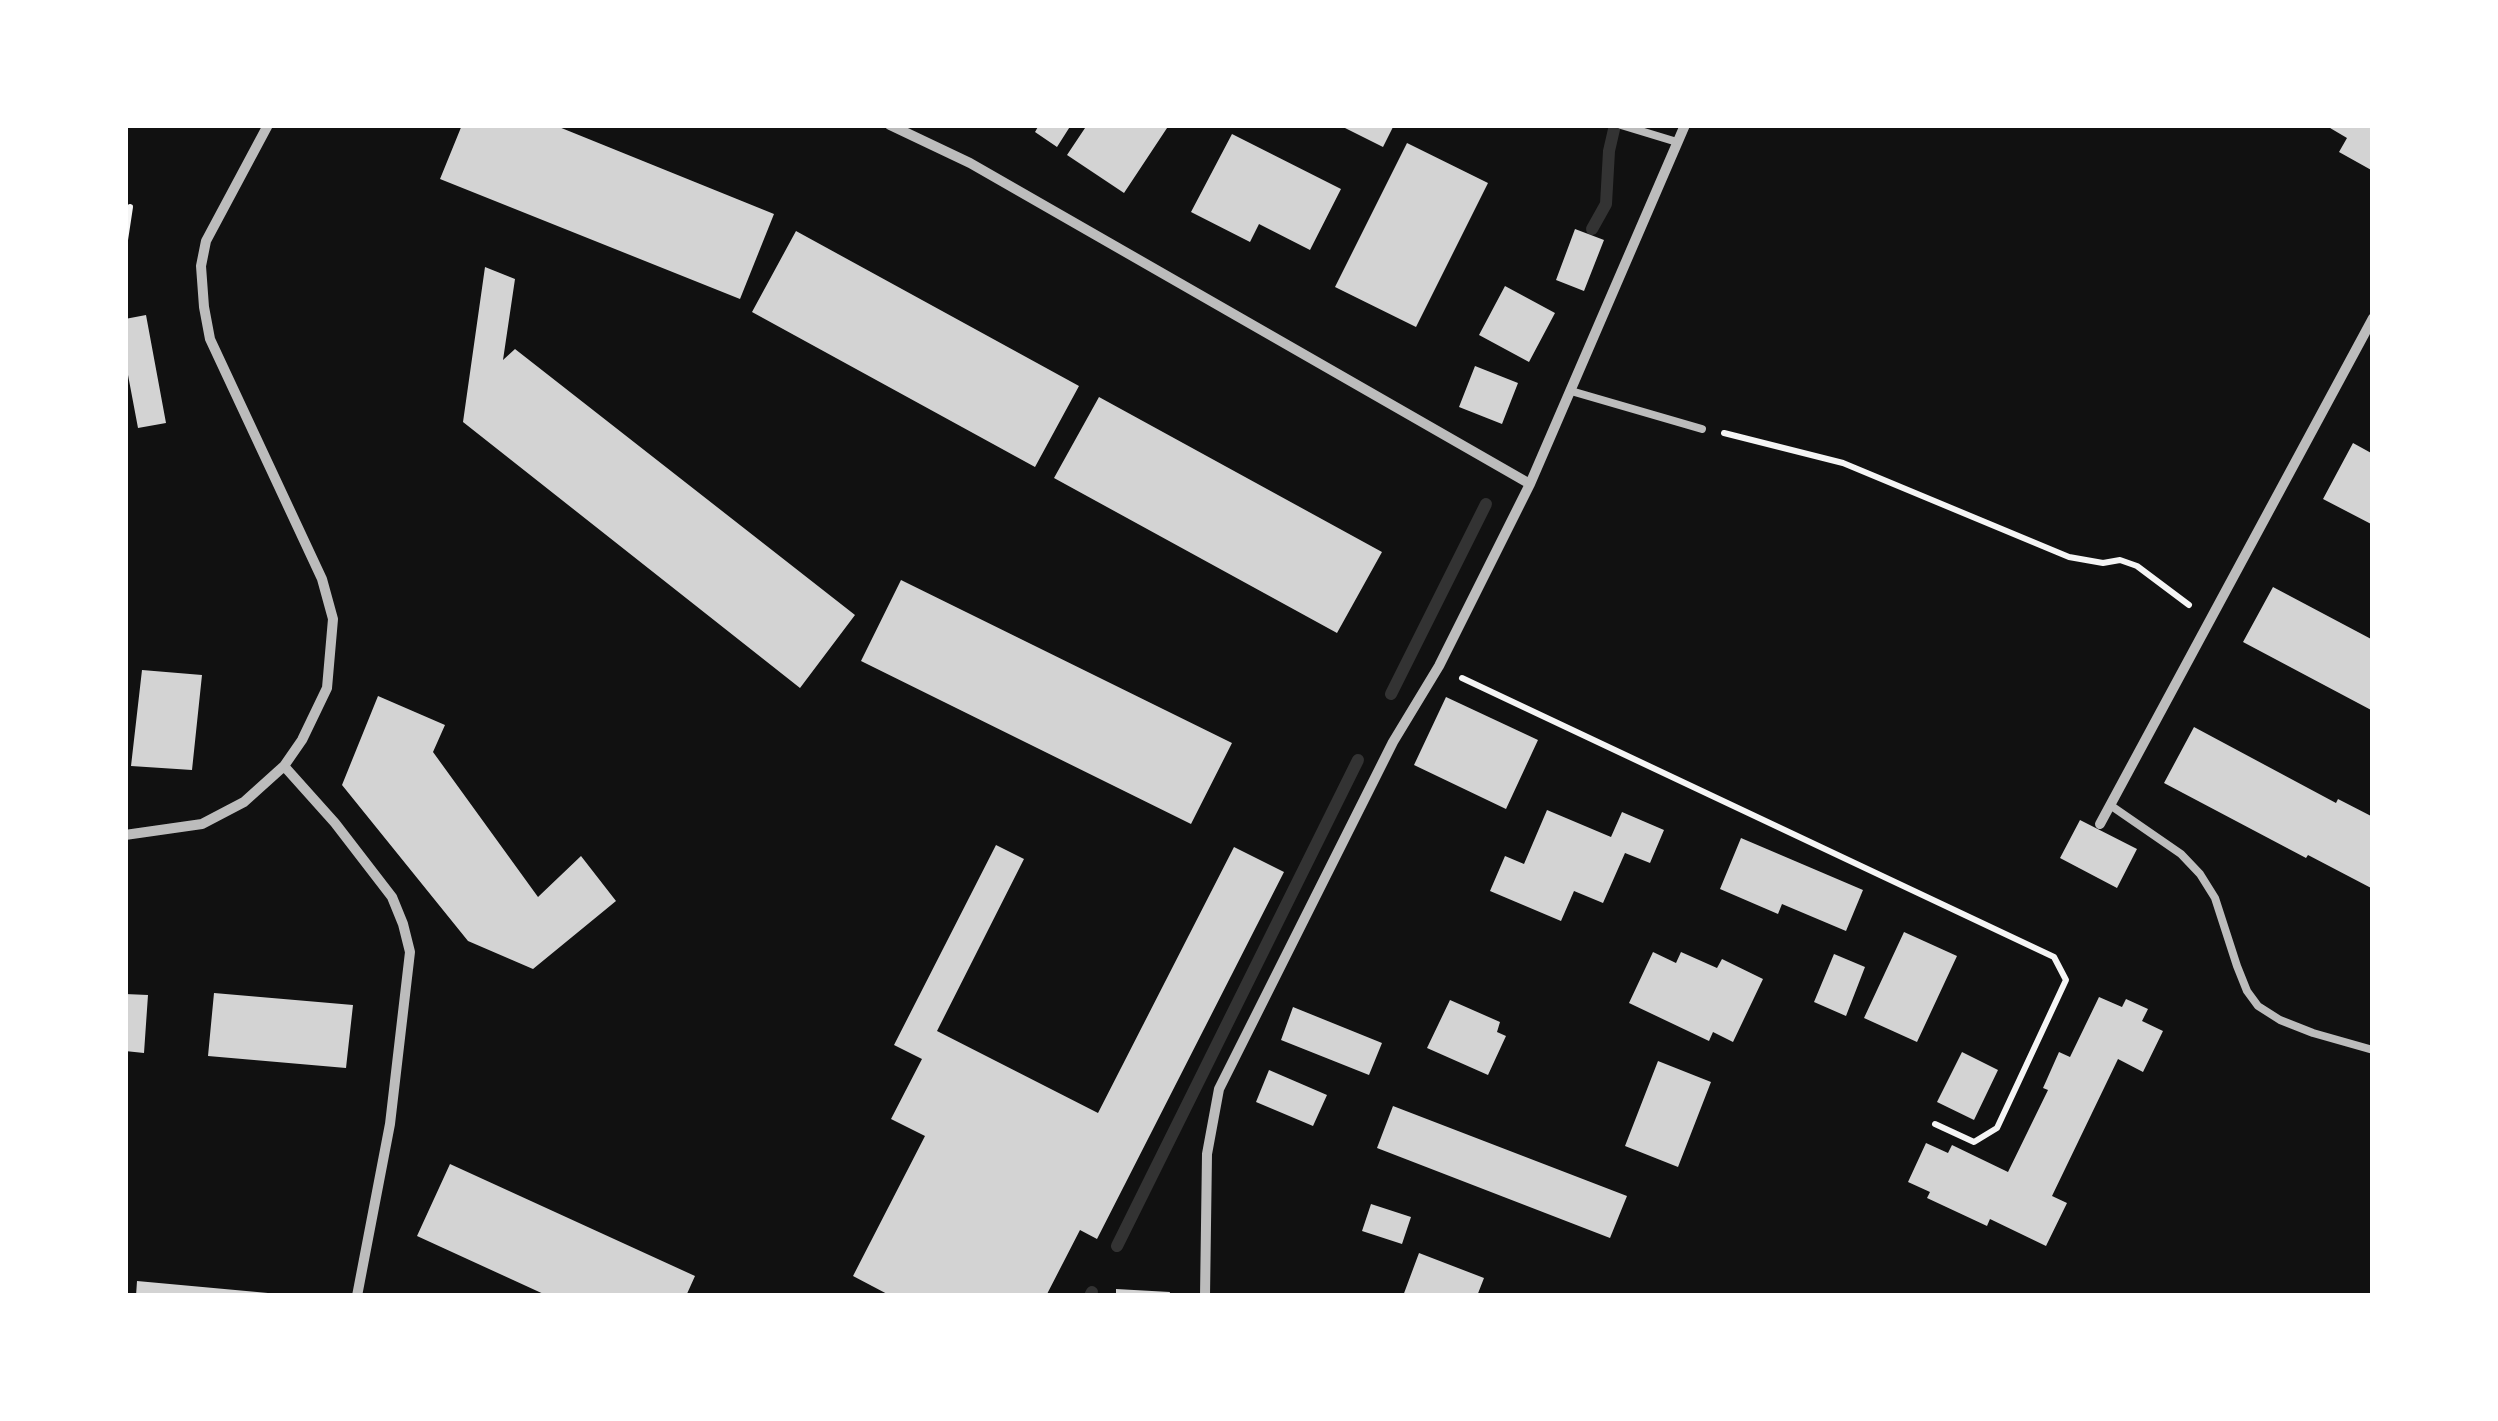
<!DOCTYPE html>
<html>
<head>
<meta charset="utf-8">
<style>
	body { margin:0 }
	#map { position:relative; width:2498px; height:1421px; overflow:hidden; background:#111; font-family:Lora,serif }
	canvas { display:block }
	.frame { position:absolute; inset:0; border:128px solid #fff; pointer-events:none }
</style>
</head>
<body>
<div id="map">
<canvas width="2498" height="1421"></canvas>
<div class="frame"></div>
</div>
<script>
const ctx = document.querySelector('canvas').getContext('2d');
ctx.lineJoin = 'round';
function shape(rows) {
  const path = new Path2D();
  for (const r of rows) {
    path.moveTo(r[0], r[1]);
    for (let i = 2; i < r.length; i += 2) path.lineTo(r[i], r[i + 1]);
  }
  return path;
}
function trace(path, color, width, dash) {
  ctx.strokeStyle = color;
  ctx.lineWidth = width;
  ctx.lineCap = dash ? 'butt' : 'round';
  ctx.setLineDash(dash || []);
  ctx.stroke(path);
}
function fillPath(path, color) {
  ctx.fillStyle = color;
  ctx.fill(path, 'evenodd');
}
trace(shape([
	[1592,229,1606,204,1609,151,1615,125],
	[1391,694,1486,504],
	[1117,1246,1358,760],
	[1090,1296,1092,1292]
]), '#333', 12);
fillPath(shape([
	[462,125,554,125,774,214,740,299,440,179],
	[1039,125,1071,125,1057,147,1035,132],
	[1087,125,1169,125,1124,193,1067,155],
	[1346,125,1394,125,1383,147,1345,128],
	[2325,125,2373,125,2373,171,2339,152,2347,138],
	[1232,134,1341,189,1310,250,1259,224,1250,242,1191,212],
	[1407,143,1488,183,1416,327,1335,287],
	[1575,229,1604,240,1584,291,1556,280],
	[796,231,1079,386,1035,467,752,312],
	[485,267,515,279,503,360,515,349,855,615,800,688,463,422],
	[1505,286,1555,313,1529,362,1479,335],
	[146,315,166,423,138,428,125,359,125,319],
	[1475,366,1518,383,1502,424,1459,407],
	[1099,397,1382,552,1337,633,1054,478],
	[2353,443,2373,454,2373,525,2323,499],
	[901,580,1232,743,1191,824,861,661],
	[2273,587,2373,640,2373,711,2243,642],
	[142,670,202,675,192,770,131,766],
	[378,696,445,725,433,752,538,897,581,856,616,901,533,969,468,941,342,785],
	[1446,697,1538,740,1506,809,1414,765],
	[2194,727,2336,803,2338,799,2373,817,2373,889,2308,855,2306,858,2164,783],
	[1547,810,1611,837,1622,812,1664,830,1650,863,1625,853,1603,903,1574,891,1561,921,1490,891,1505,856,1524,864],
	[2080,820,2137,849,2117,888,2060,858],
	[1741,838,1863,890,1846,931,1782,904,1778,914,1720,889],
	[996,845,1024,859,937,1031,1098,1113,1234,847,1284,872,1097,1239,1080,1230,1046,1296,891,1296,853,1276,925,1136,891,1119,922,1059,894,1045],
	[1904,932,1957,956,1917,1042,1864,1018],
	[1653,952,1676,963,1681,952,1717,968,1722,959,1763,979,1733,1042,1713,1032,1709,1041,1629,1003],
	[1834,954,1865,967,1846,1016,1814,1002],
	[214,993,353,1005,346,1068,208,1056],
	[125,994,148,995,144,1053,125,1051],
	[2099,997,2122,1007,2126,999,2148,1009,2142,1021,2163,1031,2143,1072,2118,1059,2052,1196,2067,1203,2046,1246,1990,1219,1987,1226,1927,1198,1930,1192,1908,1182,1926,1143,1948,1153,1952,1145,2008,1172,2048,1090,2043,1088,2059,1052,2070,1057],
	[1450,1000,1500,1022,1497,1032,1506,1036,1488,1075,1427,1048],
	[1293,1007,1382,1043,1369,1075,1281,1040],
	[1962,1052,1998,1070,1974,1120,1937,1102],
	[1658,1061,1711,1082,1678,1167,1625,1146],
	[1269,1070,1327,1095,1313,1126,1256,1102],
	[1393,1106,1627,1196,1610,1238,1377,1148],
	[450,1164,695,1276,686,1296,548,1296,417,1236],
	[1371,1204,1411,1217,1402,1244,1362,1231],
	[1419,1253,1484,1278,1477,1296,1403,1296],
	[137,1281,268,1293,268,1296,136,1296],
	[1116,1289,1170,1292,1169,1296,1116,1296]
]), '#d3d3d3');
trace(shape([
	[125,240,130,207],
	[1724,433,1843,463,2069,557,2103,563,2120,560,2137,566,2189,605],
	[1462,678,2054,957,2066,980,1997,1128,1974,1142,1935,1124]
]), '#f5f5f5', 6);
trace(shape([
	[1621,125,1677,142],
	[1571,391,1702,429],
	[2110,805,2181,854,2200,874,2215,898,2237,966,2247,991,2258,1006,2280,1020,2313,1033,2373,1050]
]), '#bcbcbc', 8);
trace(shape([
	[890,125,970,163,1530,484],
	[284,766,335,823,392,897,403,924,410,952,390,1124,357,1296],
	[2100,824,2373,318],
	[125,835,202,824,244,802,284,766,302,740,327,688,333,619,322,579,210,339,204,307,201,266,206,241,268,125],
	[1205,1296,1207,1154,1219,1089,1393,742,1439,666,1530,484,1685,125]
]), '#bcbcbc', 10);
</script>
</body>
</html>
